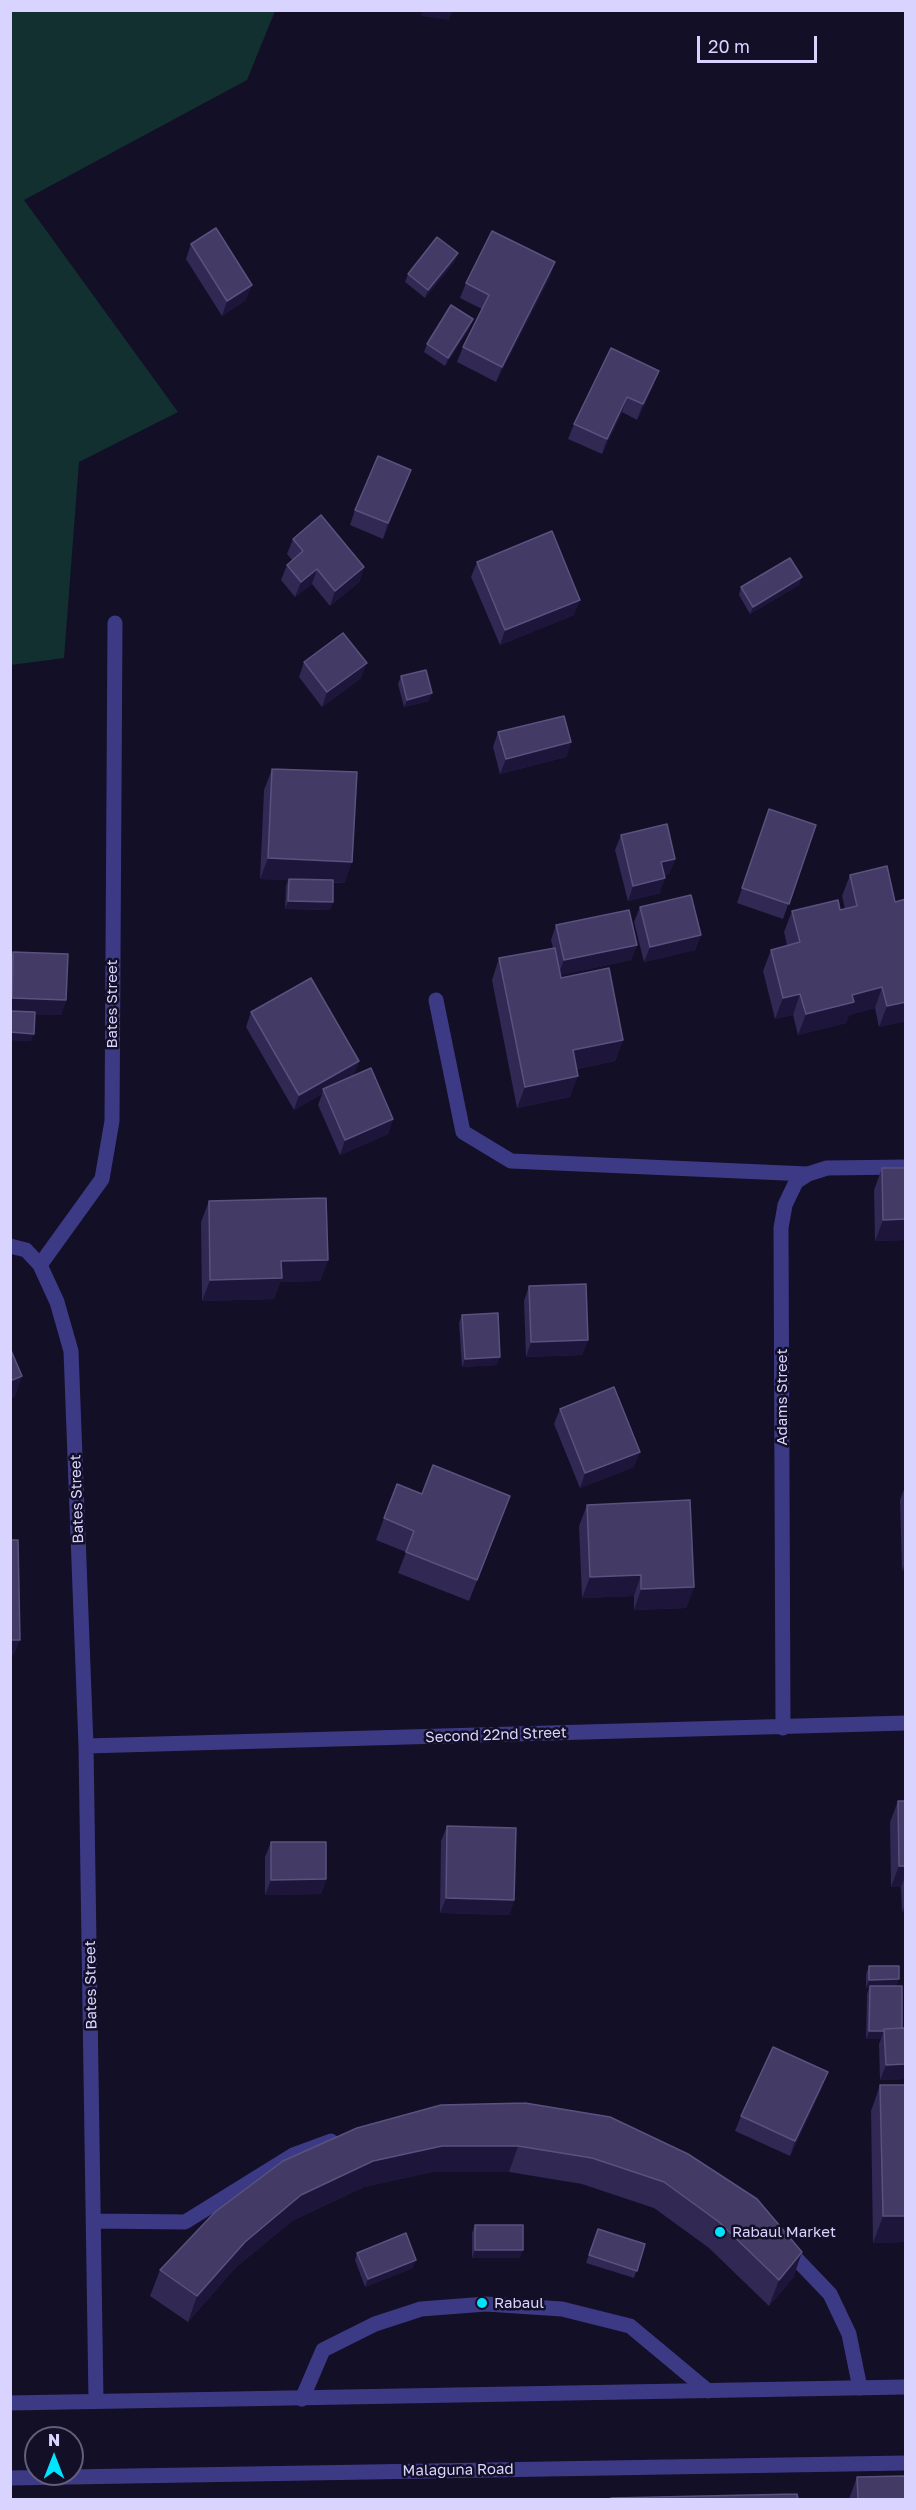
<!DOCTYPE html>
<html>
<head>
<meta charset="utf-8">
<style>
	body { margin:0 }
	#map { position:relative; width:916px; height:2510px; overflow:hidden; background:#130f26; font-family:"Golos Text",sans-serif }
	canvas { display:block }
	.frame { position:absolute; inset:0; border:12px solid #d9d4ff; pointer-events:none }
	.north { position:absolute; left:24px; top:2426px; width:60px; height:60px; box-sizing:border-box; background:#130f26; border:2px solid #625e7d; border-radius:50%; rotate:0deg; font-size:16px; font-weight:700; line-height:24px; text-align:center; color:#d9d4ff }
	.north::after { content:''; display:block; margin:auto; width:21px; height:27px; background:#00e5ff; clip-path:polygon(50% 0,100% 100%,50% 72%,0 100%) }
	.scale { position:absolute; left:697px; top:36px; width:120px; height:27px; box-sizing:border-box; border:3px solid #d9d4ff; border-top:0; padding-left:8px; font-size:18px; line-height:21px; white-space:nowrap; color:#d9d4ff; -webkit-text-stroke:4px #130f26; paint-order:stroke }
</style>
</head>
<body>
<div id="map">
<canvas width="916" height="2510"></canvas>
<div class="frame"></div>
<div class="north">N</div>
<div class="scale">20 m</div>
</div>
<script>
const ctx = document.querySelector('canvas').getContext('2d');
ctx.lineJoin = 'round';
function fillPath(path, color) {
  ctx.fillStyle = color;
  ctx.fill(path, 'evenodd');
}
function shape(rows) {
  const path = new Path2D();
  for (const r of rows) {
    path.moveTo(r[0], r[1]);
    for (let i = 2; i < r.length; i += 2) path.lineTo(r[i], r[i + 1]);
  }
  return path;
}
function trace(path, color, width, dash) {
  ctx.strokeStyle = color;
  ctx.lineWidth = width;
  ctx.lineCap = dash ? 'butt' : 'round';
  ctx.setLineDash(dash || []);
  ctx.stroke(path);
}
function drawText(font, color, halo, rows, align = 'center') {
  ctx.font = font + ' "Golos Text",sans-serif';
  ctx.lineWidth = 5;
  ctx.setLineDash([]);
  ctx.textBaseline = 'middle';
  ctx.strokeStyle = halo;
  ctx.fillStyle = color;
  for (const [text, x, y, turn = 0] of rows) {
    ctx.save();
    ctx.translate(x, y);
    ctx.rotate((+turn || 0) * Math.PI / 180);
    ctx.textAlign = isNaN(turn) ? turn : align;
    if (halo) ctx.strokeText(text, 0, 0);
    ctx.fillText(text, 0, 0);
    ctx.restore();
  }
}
fillPath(shape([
	[10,11,275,11,247,80,24,200,178,412,79,462,64,658,11,665]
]), '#12302f');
trace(shape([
	[302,2399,323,2350,375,2324,421,2309,486,2304,562,2309,630,2326,708,2391]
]), '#3d3a85', 15);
trace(shape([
	[436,1000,463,1132,511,1161,808,1174],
	[10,1246,26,1250,40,1265],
	[783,1728,781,1228,785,1205,796,1182,808,1174,827,1168,906,1167],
	[86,1746,906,1723],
	[95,2221,185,2222,293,2155,331,2141],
	[785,2247,830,2294,849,2334,860,2388],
	[96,2401,86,1746,71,1351,57,1302,40,1265,102,1179,112,1121,115,623]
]), '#3d3a85', 15);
trace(shape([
	[10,2403,906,2387],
	[10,2478,906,2463]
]), '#3d3a85', 15);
fillPath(shape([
	[191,244,246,300,222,316,186,259],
	[455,261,425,298,405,282,408,274],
	[550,277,496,382,457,362,463,347,482,309,460,298,466,283],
	[470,327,445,366,424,352,427,344],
	[611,348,653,386,637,420,622,412,602,454,568,439,574,424],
	[411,470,383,539,350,525,355,510],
	[293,539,364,567,359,582,330,606,312,584,295,597,281,580,287,565,292,560,287,554],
	[477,562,574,615,500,645,471,577],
	[799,585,750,614,739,595,741,587],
	[304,662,361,678,322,707,299,677],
	[401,676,429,701,404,707,398,684],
	[498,732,571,742,566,757,500,774,493,747],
	[272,769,345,883,333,883,333,902,330,910,285,909,286,886,288,880,260,879,264,790],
	[769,809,816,825,783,919,737,903],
	[621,835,675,859,669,874,664,875,660,893,628,901,615,850],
	[850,875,895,902,906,899,906,1021,879,1027,875,1008,849,1015,846,1023,798,1035,793,1015,775,1019,763,971,771,950,787,945,784,932,792,911,840,910,845,909,842,896],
	[640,907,701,935,695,950,644,962,634,922],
	[556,925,637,945,631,960,561,975,561,978,623,1040,615,1061,577,1069,570,1097,517,1108,492,980,499,958,553,948,551,940],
	[13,952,66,1000,61,1015,35,1014,31,1041,10,1040,10,959],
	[251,1012,359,1061,353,1076,393,1119,388,1134,340,1155,318,1105,322,1094,294,1110,246,1027],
	[882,1168,906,1168,906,1240,875,1241,874,1190],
	[209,1201,328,1260,320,1281,280,1282,274,1299,202,1301,201,1222],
	[529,1286,588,1340,582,1355,526,1357,524,1301],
	[462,1315,497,1365,462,1367,459,1323],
	[560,1409,634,1467,580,1488,554,1424],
	[906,1484,906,1571,902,1571,900,1500],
	[422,1494,502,1517,469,1601,398,1573,406,1552,376,1540,384,1518],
	[587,1505,694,1587,686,1608,634,1610,634,1596,582,1598,579,1526],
	[898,1801,906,1801,906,1912,902,1912,901,1887,891,1887,890,1822],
	[447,1826,514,1900,509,1915,440,1913,441,1841],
	[271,1842,326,1879,321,1894,265,1895,265,1857],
	[906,1942,906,2079,880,2080,879,2044,881,2039,866,2039,867,1994,869,1988,866,1988,866,1974,869,1966,897,1986,902,2028,905,2028,904,1946],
	[880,2085,906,2085,906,2254,905,2242,873,2243,871,2111],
	[822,2088,790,2156,735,2131,741,2116],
	[525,2103,802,2252,793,2278,769,2306,709,2248,654,2208,582,2184,509,2172,432,2172,364,2187,292,2221,235,2268,188,2322,150,2296,160,2270],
	[475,2225,520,2258,472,2258,472,2233],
	[598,2229,645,2244,634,2278,586,2263],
	[357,2253,413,2268,365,2287,355,2260],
	[857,2477,906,2499,849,2499]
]), '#312854');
fillPath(shape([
	[423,10,442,10,452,12,449,20,421,16],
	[458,253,455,261,425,298,428,290],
	[555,262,550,277,496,382,502,367],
	[252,285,246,300,222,316,227,301],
	[473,319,470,327,445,366,448,358],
	[659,371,653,386,637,420,643,404],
	[627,397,622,412,602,454,607,439],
	[411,470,405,485,383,539,388,523],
	[364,567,359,582,330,606,335,591],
	[317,569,312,584,295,597,301,582],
	[802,577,799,585,750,614,753,607],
	[580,600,574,615,500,645,505,630],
	[367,663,361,678,322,707,327,692],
	[432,693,429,701,404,707,407,700],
	[571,742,566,757,500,774,506,759],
	[268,858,352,862,345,883,260,879],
	[675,859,669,874,656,877,661,862],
	[665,878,660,893,628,901,633,886],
	[288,901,333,902,330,910,285,909],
	[701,935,695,950,644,962,650,947],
	[637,945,631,960,558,976,564,960],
	[882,987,875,1008,849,1015,846,1023,798,1035,806,1014,852,995],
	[800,994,793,1015,775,1019,783,998],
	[12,998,66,1000,61,1015,10,1014,10,1001],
	[906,1002,906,1021,879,1027,887,1006],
	[10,1032,34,1034,31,1041,10,1040],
	[623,1040,615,1061,566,1071,573,1050],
	[359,1061,353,1076,323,1089,322,1094,294,1110,299,1095],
	[578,1076,570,1097,517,1108,525,1087],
	[393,1119,388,1134,340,1155,345,1140],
	[906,1219,906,1240,875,1241,883,1220],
	[328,1260,320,1281,280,1282,274,1299,202,1301,210,1280,281,1261],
	[588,1340,582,1355,526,1357,531,1342],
	[500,1357,497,1365,462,1367,465,1359],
	[22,1376,15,1397,10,1399,10,1381],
	[640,1452,634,1467,580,1488,585,1473],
	[906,1560,906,1571,902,1571],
	[641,1575,634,1596,582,1598,590,1577],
	[694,1587,686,1608,634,1610,641,1589],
	[10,1640,20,1640,14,1655,10,1655],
	[899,1866,906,1866,906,1874,901,1887,891,1887],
	[326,1879,321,1894,265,1895,271,1880],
	[446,1898,514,1900,509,1915,440,1913],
	[906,1901,906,1912,902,1912],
	[899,1979,896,1987,866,1988,869,1980],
	[869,2031,884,2031,881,2039,866,2039],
	[906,2064,906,2079,880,2080,886,2065],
	[828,2072,822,2088,790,2156,795,2141],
	[442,2146,518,2146,509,2172,432,2172,364,2187,292,2221,235,2268,188,2322,197,2296,245,2242,301,2195,373,2161],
	[883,2216,906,2216,905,2242,873,2243],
	[475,2250,523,2250,520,2258,472,2258],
	[802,2252,793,2278,769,2306,779,2280],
	[416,2260,413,2268,365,2287,368,2279]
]), '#1d163a');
const building = shape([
	[216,228,252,285,227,301,191,244,216,228],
	[492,231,555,262,502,367,463,347,489,295,466,283,492,231],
	[437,237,458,253,428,290,408,274,437,237],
	[451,305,473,319,448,358,427,344,451,305],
	[611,348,659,371,643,404,627,397,607,439,574,424,611,348],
	[378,456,411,470,388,523,355,510,378,456],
	[321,515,364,567,335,591,317,569,301,582,287,565,303,551,293,539,321,515],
	[552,531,580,600,505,630,477,562,552,531],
	[790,558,802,577,753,607,741,587,790,558],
	[343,633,367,663,327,692,304,662,343,633],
	[426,670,432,693,407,700,401,676,426,670],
	[564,716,571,742,506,759,498,732,564,716],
	[272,769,357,772,352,862,268,858,272,769],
	[769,809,816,825,789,904,742,888,769,809],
	[667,824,675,859,661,862,665,878,633,886,621,835,667,824],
	[887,866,895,902,906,899,906,1002,887,1006,882,987,852,995,854,1002,806,1014,800,994,783,998,771,950,800,942,792,911,838,900,840,910,857,906,850,875,887,866],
	[289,879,333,880,333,902,288,901,289,879],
	[691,895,701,935,650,947,640,907,691,895],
	[629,910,637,945,564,960,556,925,629,910],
	[555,948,561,978,609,968,623,1040,573,1050,578,1076,525,1087,499,958,555,948],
	[13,952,68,954,66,1000,12,998,13,952],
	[311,978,359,1061,299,1095,251,1012,311,978],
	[10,1011,35,1012,34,1034,10,1032,10,1011],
	[371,1068,393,1119,345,1140,323,1089,371,1068],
	[882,1168,906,1168,906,1219,883,1220,882,1168],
	[326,1198,328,1260,281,1261,282,1278,210,1280,209,1201,326,1198],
	[586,1284,588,1340,531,1342,529,1286,586,1284],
	[498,1313,500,1357,465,1359,462,1315,498,1313],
	[10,1348,22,1376,10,1381,10,1348],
	[614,1387,640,1452,585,1473,560,1409,614,1387],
	[433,1465,510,1496,477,1580,406,1552,414,1531,384,1518,397,1484,422,1494,433,1465],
	[690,1500,694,1587,641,1589,641,1575,590,1577,587,1505,690,1500],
	[10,1540,18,1540,20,1640,10,1640,10,1540],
	[898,1801,906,1801,906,1866,899,1866,898,1801],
	[447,1826,516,1828,514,1900,446,1898,447,1826],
	[271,1842,326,1842,326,1879,271,1880,271,1842],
	[869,1966,899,1966,899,1979,869,1980,869,1966],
	[870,1986,902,1986,902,2028,884,2029,884,2031,869,2031,870,1986],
	[906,2028,906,2064,886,2065,884,2029,906,2028],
	[773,2047,828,2072,795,2141,741,2116,773,2047],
	[880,2085,906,2085,906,2216,883,2216,880,2085],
	[525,2103,610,2117,688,2154,757,2199,802,2252,779,2280,719,2222,664,2182,592,2158,518,2146,442,2146,373,2161,301,2195,245,2242,197,2296,160,2270,215,2212,283,2161,357,2128,441,2105,525,2103],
	[475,2225,523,2225,523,2250,475,2250,475,2225],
	[598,2229,645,2244,637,2271,589,2255,598,2229],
	[406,2233,416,2260,368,2279,357,2253,406,2233],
	[906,2476,906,2499,858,2499,857,2477,906,2476],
	[797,2494,798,2499,611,2499,611,2498,797,2494]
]);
fillPath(building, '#433a66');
trace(building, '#5a527e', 1.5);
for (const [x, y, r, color] of [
	[720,2232,6,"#00e5ff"],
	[482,2303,6,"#00e5ff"]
]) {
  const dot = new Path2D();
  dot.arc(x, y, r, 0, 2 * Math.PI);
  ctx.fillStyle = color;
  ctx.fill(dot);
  trace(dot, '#130f26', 2);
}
drawText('15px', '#d9d4ff', '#130f26', [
	["Bates Street",112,1004,-90],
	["Adams Street",782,1397,-90],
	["Bates Street",77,1499,-92],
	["Second 22nd Street",496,1735,-2],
	["Bates Street",91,1985,-91],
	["Malaguna Road",458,2470,-1]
]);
drawText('15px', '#d9d4ff', '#130f26', [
	["Rabaul Market",732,2232],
	["Rabaul",494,2303]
], 'left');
</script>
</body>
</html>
